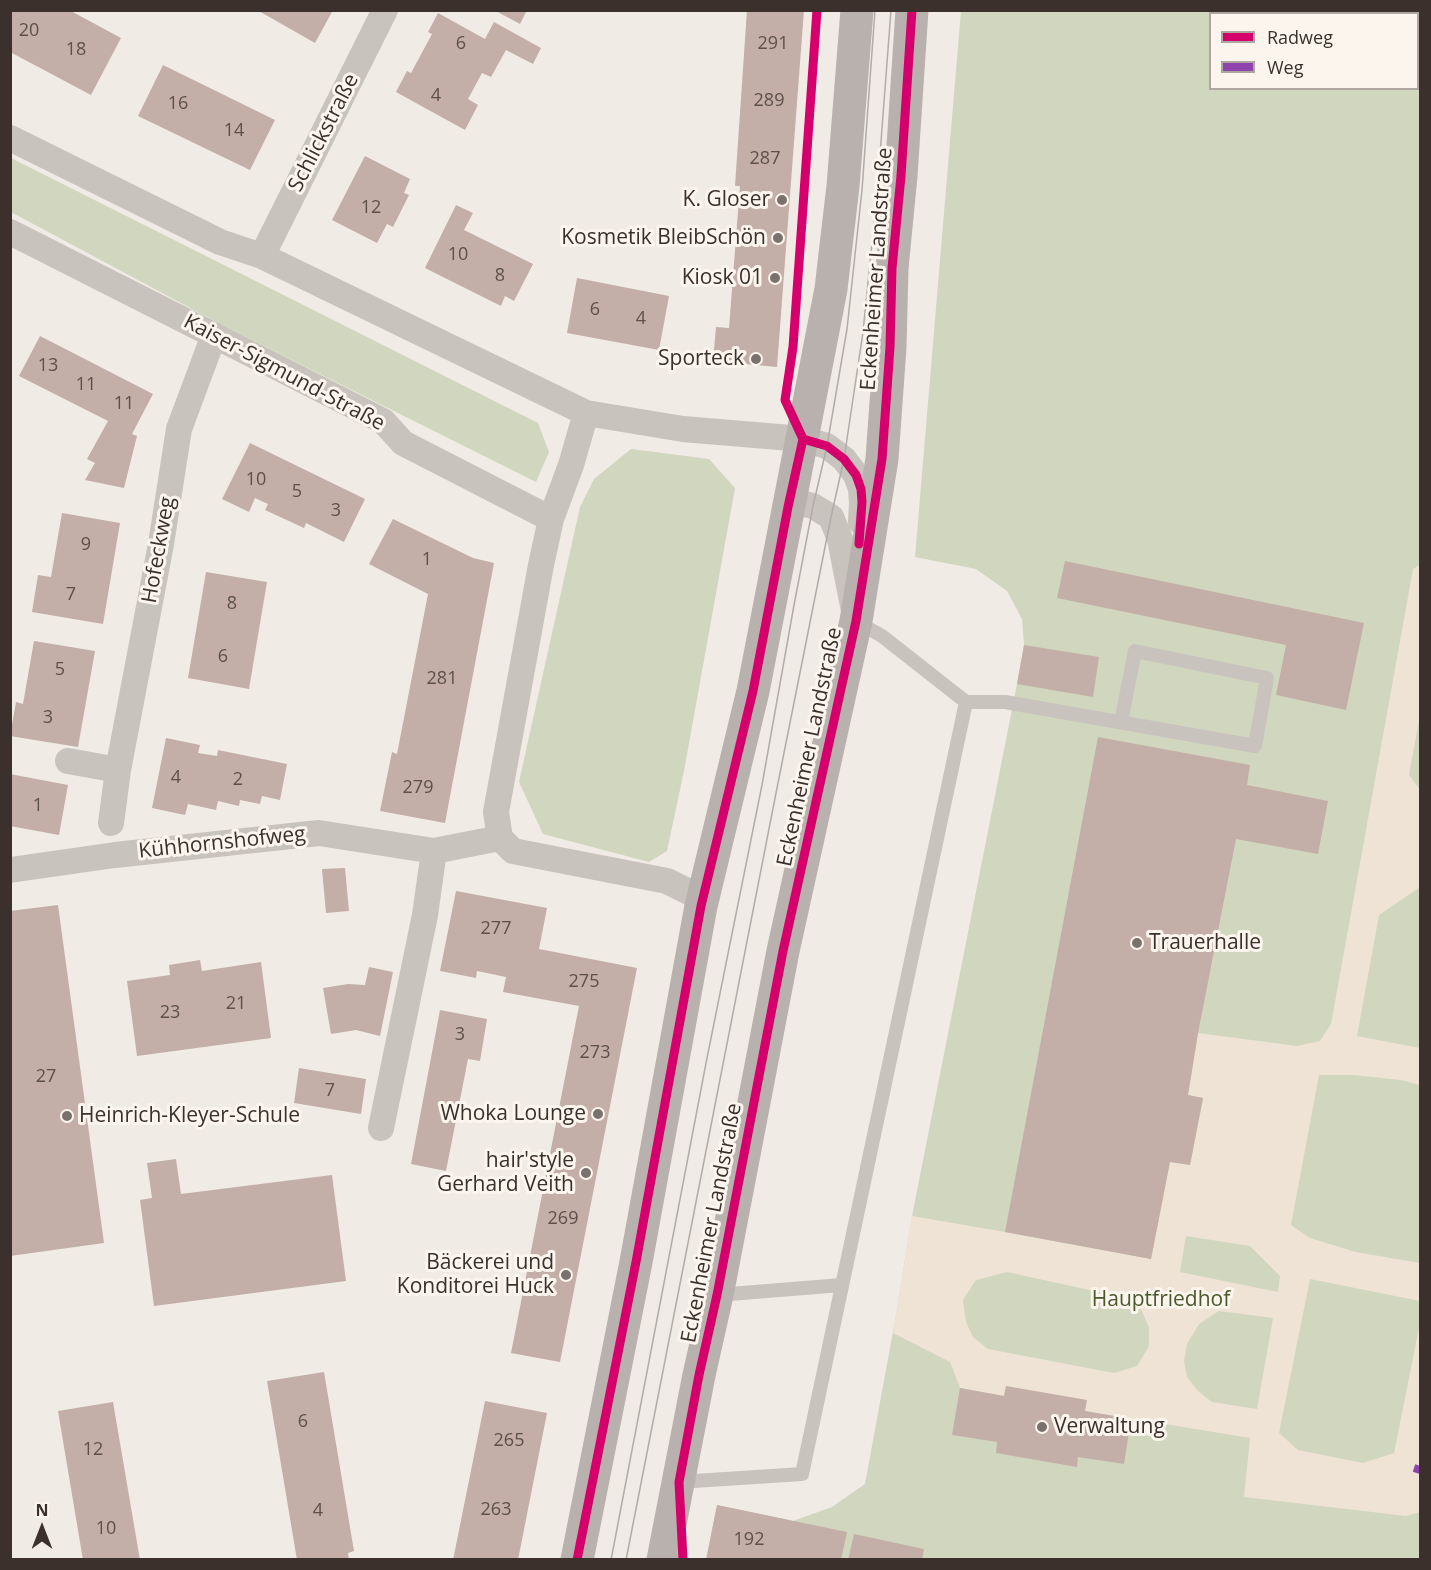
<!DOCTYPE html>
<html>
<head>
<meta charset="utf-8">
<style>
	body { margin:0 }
	#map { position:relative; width:1431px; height:1570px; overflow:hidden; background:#f0ebe5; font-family:"Open Sans",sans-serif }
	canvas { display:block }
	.frame { position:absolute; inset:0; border:12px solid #3b302b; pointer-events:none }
	.legend { position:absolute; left:1209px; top:12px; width:210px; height:78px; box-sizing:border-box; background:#fbf5ee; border:2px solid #aea6a0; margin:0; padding:8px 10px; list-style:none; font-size:18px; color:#3b302b }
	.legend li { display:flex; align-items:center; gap:12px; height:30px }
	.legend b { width:30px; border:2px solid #aea6a0 }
	.north { position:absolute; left:12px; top:1498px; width:60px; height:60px; -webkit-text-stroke:4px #fbf5ee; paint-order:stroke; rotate:0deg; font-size:16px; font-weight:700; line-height:24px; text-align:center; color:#3b302b }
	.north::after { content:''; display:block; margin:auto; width:21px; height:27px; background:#3b302b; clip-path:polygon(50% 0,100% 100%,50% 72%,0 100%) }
</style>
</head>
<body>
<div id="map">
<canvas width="1431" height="1570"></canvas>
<div class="frame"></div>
<ul class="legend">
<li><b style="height:8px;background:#d6006c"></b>Radweg</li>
<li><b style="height:8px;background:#8e44ad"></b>Weg</li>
</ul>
<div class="north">N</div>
</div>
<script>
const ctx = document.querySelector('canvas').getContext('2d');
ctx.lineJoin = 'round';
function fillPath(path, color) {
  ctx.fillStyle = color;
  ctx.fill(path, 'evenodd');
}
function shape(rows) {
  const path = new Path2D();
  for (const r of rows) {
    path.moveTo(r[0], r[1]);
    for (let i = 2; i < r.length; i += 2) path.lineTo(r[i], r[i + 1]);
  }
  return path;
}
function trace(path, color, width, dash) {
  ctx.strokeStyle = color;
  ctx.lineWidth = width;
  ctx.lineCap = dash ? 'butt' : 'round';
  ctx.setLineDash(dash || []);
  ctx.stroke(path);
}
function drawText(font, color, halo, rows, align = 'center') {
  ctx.font = font + ' "Open Sans",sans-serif';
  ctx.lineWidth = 6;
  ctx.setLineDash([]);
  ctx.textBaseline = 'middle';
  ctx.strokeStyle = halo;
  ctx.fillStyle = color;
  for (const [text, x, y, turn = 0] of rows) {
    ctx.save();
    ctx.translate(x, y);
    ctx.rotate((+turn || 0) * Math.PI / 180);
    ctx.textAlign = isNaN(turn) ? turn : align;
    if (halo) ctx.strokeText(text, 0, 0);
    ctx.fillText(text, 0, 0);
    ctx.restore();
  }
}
fillPath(shape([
	[961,11,1420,11,1420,1559,706,1560,717,1505,793,1521,832,1507,865,1484,896,1315,912,1216,1017,684,1024,645,1022,619,1007,591,976,569,915,557],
	[1210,14,1418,14,1418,88,1210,88],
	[11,158,538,423,549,452,536,482,220,324,11,212],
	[631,449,709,459,735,488,684,771,667,851,649,862,543,834,519,782,580,507,594,479]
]), '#d1d6bf');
fillPath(shape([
	[1420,565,1420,715,1409,775,1420,790,1420,887,1379,915,1357,1036,1420,1048,1420,1085,1401,1080,1353,1075,1319,1075,1291,1225,1310,1238,1356,1252,1420,1263,1420,1301,1310,1279,1279,1433,1298,1450,1363,1463,1394,1453,1420,1323,1420,1512,1406,1516,1244,1497,1250,1438,1085,1411,1006,1387,1004,1396,960,1388,950,1362,893,1333,912,1216,1005,1232,1151,1259,1170,1162,1190,1165,1203,1099,1188,1095,1198,1033,1297,1046,1320,1041,1331,1024,1413,569],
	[1186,1236,1250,1246,1280,1276,1278,1292,1180,1272],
	[1007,1272,1126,1298,1141,1309,1149,1328,1149,1346,1137,1366,1114,1373,988,1349,973,1337,966,1322,963,1300,976,1280],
	[1219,1311,1273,1318,1257,1409,1212,1402,1198,1391,1187,1377,1184,1361,1187,1344,1199,1324]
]), '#eee3d5');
fillPath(shape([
	[10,10,69,10,121,38,91,95,10,52],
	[257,10,333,10,315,43],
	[494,10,527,10,520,24],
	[747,10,804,10,777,367,713,361,716,327,729,328,740,186,735,186],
	[438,13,485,39,494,22,541,48,533,64,506,50,491,77,482,73,468,99,478,105,465,130,396,92,407,71,411,73,432,34,428,32],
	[163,65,275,120,250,170,138,116],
	[365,156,410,179,404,193,409,195,393,227,387,224,377,243,332,220],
	[456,205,473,213,464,230,533,264,514,301,505,296,501,306,425,268],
	[577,278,669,296,659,350,567,333],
	[40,336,153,394,132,434,137,436,124,488,85,480,95,463,87,459,108,421,19,376],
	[250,443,365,499,344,542,306,523,304,528,265,510,268,504,255,498,249,512,222,499],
	[62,513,120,523,103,624,32,612,38,575,51,577],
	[393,519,473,558,494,563,445,823,380,811,392,752,397,754,428,594,369,564],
	[1065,561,1364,623,1346,710,1276,695,1286,645,1057,598],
	[206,572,267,582,249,689,188,678],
	[34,641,95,651,78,747,10,736,16,702,23,704],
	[1024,645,1099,657,1093,697,1017,684],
	[1098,737,1250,765,1247,785,1328,801,1318,854,1236,839,1198,1033,1188,1095,1203,1098,1190,1165,1170,1162,1151,1259,1005,1232],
	[166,738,200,745,198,753,217,756,218,750,287,764,280,800,262,796,260,804,240,800,239,806,218,801,216,810,188,804,185,815,152,808],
	[10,774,68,785,59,835,10,826],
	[345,868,349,911,326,913,322,869],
	[456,891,547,908,539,949,637,968,560,1362,511,1353,579,1006,503,992,506,977,477,971,476,978,440,971],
	[58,905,104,1243,10,1256,10,911],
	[200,960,202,971,261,962,271,1038,137,1056,127,981,170,975,169,965],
	[369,967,393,972,380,1036,356,1030,331,1034,323,988,348,984,365,985],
	[440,1010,487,1019,480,1061,468,1059,446,1171,411,1164],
	[299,1068,366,1079,361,1114,294,1103],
	[176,1159,181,1194,332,1175,346,1281,154,1306,140,1200,152,1198,147,1163],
	[324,1372,354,1551,348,1553,349,1560,297,1560,267,1381],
	[1006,1386,1087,1400,1085,1411,1131,1419,1124,1464,1078,1457,1077,1467,996,1453,997,1442,952,1435,960,1388,1004,1396],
	[485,1401,547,1413,518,1560,453,1560],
	[113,1402,140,1560,83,1560,58,1411],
	[717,1505,847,1532,841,1560,706,1560],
	[854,1534,924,1549,922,1560,848,1560]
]), '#c3afa7');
trace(shape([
	[966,702,1005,702,1255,746,1267,678,1135,651,1121,722],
	[717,1295,842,1285],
	[679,1482,802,1474,966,702,882,636,857,622]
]), '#c9c3be', 14);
trace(shape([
	[10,138,220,242,262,256,586,413,683,429,803,439,827,446,844,459,856,475,861,489,862,502,861,522],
	[10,232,383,421,403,443,551,519],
	[262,256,385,10],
	[586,413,571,465,551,519,541,565,496,812,500,838,513,851,667,881,693,894,701,906],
	[788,507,805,504,813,506,831,517,840,539,853,606],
	[68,761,118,770],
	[111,823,118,770,161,544,179,429,214,335],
	[10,870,115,855,319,833,434,851,500,838],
	[381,1128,425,915,434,851]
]), '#c9c3be', 26);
trace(shape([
	[577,1560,636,1262,701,906,753,691,831,289,843,186,857,10],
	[663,1560,699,1375,717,1295,783,951,856,621,882,459,890,347,892,268,901,176,912,10]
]), '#b8b1ad', 33);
trace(shape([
	[611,1560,707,1058,762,785,794,605,813,506,827,446,847,329,862,190,875,10],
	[626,1560,777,788,831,517,844,459,863,332,877,194,891,10]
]), '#b1aca8', 1.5);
trace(shape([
	[1414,1468,1420,1470]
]), '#8e44ad', 8, [15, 8]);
trace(shape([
	[817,10,793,347,785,400,803,439,827,446,844,459,856,475,861,489,862,502,859,544],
	[577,1560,636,1262,701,906,753,691,788,507,803,439],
	[683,1560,679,1482,699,1375,717,1295,783,951,856,621,882,459,890,347,892,268,901,176,912,10]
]), '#d6006c', 9);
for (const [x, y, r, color] of [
	[782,200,6,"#7a716c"],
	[778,238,6,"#7a716c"],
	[775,278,6,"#7a716c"],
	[756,359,6,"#7a716c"],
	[1137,943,6,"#7a716c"],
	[598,1114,6,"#7a716c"],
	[67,1116,6,"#7a716c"],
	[586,1173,6,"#7a716c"],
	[566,1275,6,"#7a716c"],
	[1042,1427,6,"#7a716c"]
]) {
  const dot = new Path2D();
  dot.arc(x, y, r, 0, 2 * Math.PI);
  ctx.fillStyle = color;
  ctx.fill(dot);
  trace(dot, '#fbf5ee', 2);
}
drawText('18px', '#5d504a', null, [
	["20",29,31],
	["6",461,44],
	["291",773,44],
	["18",76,50],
	["4",436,96],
	["289",769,101],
	["16",178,104],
	["14",234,131],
	["287",765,159],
	["12",371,208],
	["10",458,255],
	["8",500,276],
	["6",595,310],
	["4",641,319],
	["13",48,366],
	["11",86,385],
	["11",124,404],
	["10",256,480],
	["5",297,492],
	["3",336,511],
	["9",86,545],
	["1",427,560],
	["7",71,595],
	["8",232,604],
	["6",223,657],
	["5",60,670],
	["281",442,679],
	["3",48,718],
	["4",176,778],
	["2",238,780],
	["279",418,788],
	["1",38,806],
	["277",496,929],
	["275",584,982],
	["21",236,1004],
	["23",170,1013],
	["3",460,1035],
	["273",595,1053],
	["27",46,1077],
	["7",330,1091],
	["269",563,1219],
	["6",303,1422],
	["265",509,1441],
	["12",93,1450],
	["263",496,1510],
	["4",318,1511],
	["10",106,1529],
	["192",749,1540]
]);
drawText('21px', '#3b302b', '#fbf5ee', [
	["Schlickstraße",324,133,-63],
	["Eckenheimer Landstraße",877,269,-86],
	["Kaiser-Sigmund-Straße",284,373,28],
	["Hofeckweg",159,550,-80],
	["Eckenheimer Landstraße",810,747,-78],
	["Kühhornshofweg",222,843,-6],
	["Eckenheimer Landstraße",712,1223,-79]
]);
drawText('21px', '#3b302b', '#fbf5ee', [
	["K. Gloser",770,200],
	["Kosmetik BleibSchön",766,238],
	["Kiosk 01",763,278],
	["Sporteck",744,359],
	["Trauerhalle",1149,943,"left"],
	["Whoka Lounge",586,1114],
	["Heinrich-Kleyer-Schule",79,1116,"left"],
	["hair'style",574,1161],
	["Gerhard Veith",574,1185],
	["Bäckerei und",554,1263],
	["Konditorei Huck",554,1287],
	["Verwaltung",1054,1427,"left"]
], 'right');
drawText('21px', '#4a5a2e', '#fbf5ee', [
	["Hauptfriedhof",1161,1300]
]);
</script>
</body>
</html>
